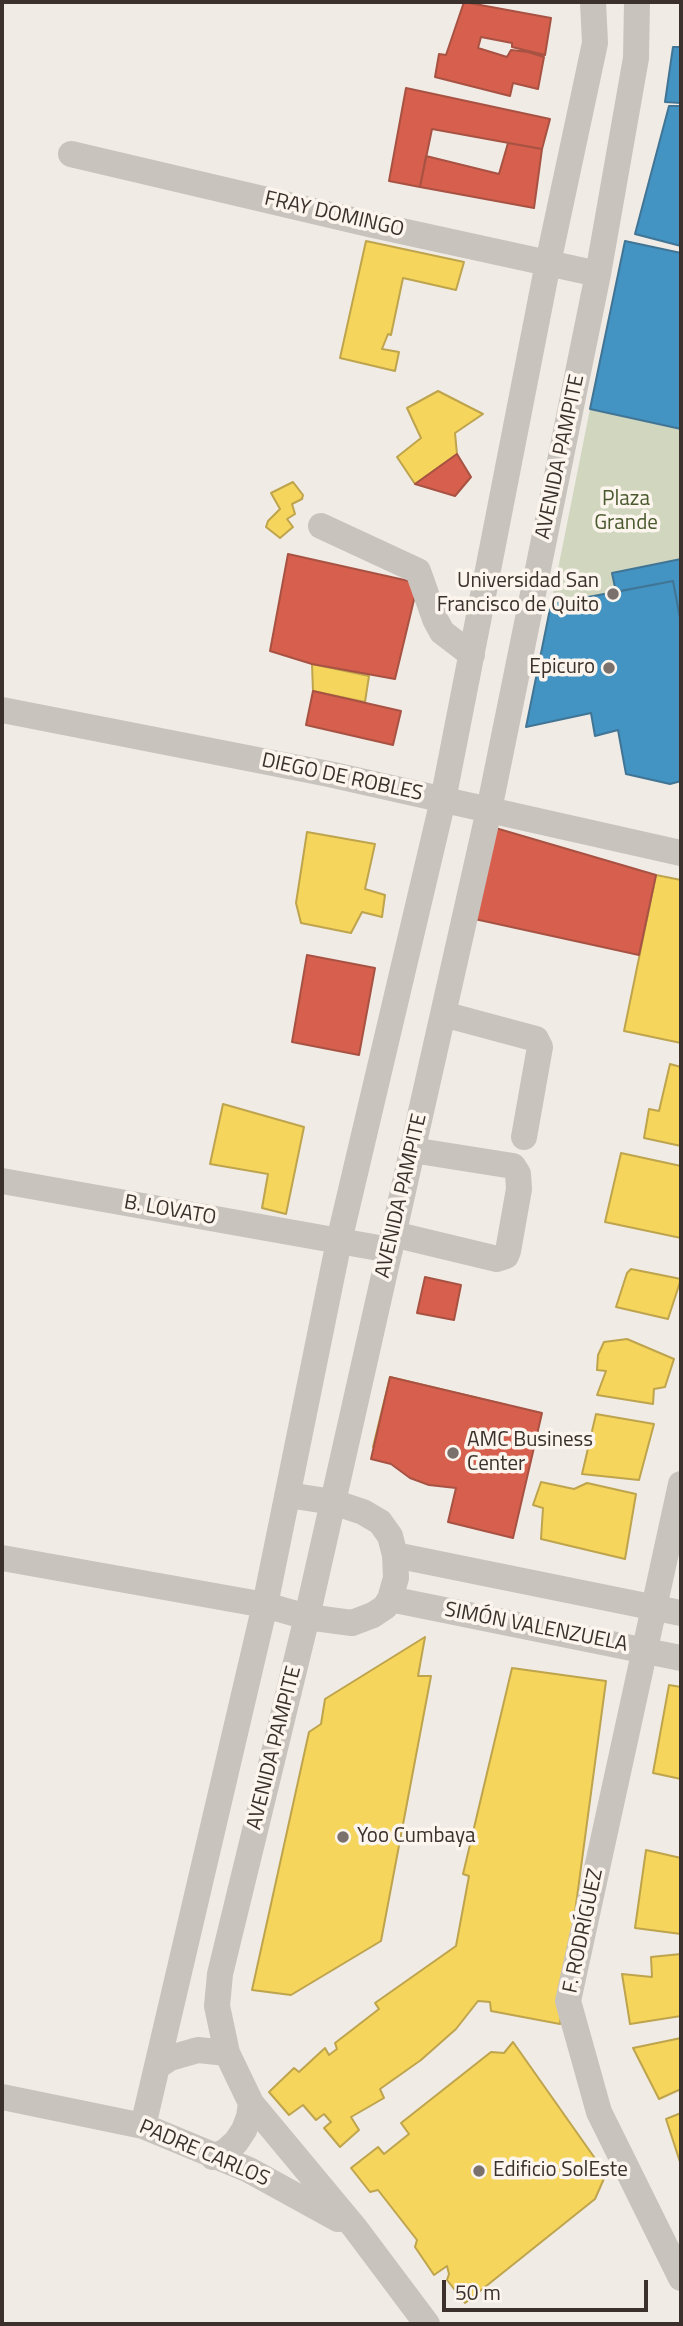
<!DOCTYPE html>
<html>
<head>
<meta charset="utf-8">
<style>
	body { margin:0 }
	#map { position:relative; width:683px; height:2326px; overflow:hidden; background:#f0ebe5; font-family:"Titillium Web",sans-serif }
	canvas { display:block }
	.frame { position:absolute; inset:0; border:4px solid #3b302b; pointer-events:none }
	.scale { position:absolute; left:442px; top:2280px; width:206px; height:32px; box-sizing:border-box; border:4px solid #3b302b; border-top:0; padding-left:9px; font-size:21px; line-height:24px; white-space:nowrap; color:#3b302b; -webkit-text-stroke:5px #fbf5ee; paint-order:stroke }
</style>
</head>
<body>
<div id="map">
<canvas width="683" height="2326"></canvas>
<div class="frame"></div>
<div class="scale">50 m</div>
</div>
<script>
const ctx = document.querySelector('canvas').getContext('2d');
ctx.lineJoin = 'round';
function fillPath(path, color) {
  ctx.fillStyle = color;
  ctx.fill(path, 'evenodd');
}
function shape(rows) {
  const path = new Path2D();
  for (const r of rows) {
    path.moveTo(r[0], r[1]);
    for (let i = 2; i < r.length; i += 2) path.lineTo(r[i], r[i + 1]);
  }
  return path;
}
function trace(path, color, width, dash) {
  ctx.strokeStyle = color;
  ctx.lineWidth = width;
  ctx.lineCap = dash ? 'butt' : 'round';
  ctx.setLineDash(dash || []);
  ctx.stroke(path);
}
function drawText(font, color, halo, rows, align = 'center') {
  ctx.font = font + ' "Titillium Web",sans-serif';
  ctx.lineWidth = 7;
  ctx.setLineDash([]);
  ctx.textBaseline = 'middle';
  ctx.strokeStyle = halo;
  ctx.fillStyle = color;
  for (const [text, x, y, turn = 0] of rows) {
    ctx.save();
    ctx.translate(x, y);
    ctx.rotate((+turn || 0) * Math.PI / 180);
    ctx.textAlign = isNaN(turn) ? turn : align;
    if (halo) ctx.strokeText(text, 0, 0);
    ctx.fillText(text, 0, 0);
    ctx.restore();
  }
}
fillPath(shape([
	[590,409,681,429,681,559,613,573,616,592,551,604]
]), '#d1d6bf');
const homes = shape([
	[366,241,464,262,456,290,403,278,391,335,388,334,382,349,399,352,395,371,340,358,366,241],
	[438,391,483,414,455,433,457,454,415,484,397,457,421,438,407,408,438,391],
	[293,482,303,495,302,499,292,504,295,514,287,519,293,527,280,538,266,527,268,521,280,509,271,493,293,482],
	[312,664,369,676,365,702,313,691,312,664],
	[307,832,375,844,365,889,385,895,382,917,362,912,351,933,301,923,296,903,307,832],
	[656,875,681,880,681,1043,624,1031,656,875],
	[670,1064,681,1067,681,1146,644,1138,649,1109,659,1111,670,1064],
	[223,1104,304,1127,286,1214,262,1208,268,1174,210,1164,223,1104],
	[621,1153,681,1166,681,1238,605,1222,621,1153],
	[631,1269,681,1279,668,1319,616,1307,627,1273,631,1269],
	[627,1339,674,1359,665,1387,654,1389,653,1404,597,1395,606,1371,597,1370,598,1355,604,1342,627,1339],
	[390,1377,507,1405,489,1478,373,1447,390,1377],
	[596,1414,654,1424,639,1480,582,1474,596,1414],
	[541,1482,574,1489,587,1483,636,1494,625,1559,541,1539,543,1508,533,1505,541,1482],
	[425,1637,418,1676,431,1676,381,1941,291,1995,252,1990,309,1732,321,1724,325,1699,425,1637],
	[512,1668,606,1681,560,2024,491,2011,490,2002,478,2001,456,2029,421,2060,380,2089,384,2098,351,2117,359,2130,340,2147,324,2128,331,2122,324,2114,316,2120,303,2105,289,2115,269,2092,294,2068,299,2072,325,2048,329,2055,337,2049,335,2043,379,2009,375,2003,456,1946,469,1876,463,1874,512,1668],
	[669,1685,681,1687,681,1779,653,1773,669,1685],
	[646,1850,681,1858,681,1934,635,1928,646,1850],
	[681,1954,681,2016,630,2024,622,1974,652,1977,651,1957,681,1954],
	[681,2038,681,2089,659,2099,633,2048,681,2038],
	[513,2042,606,2174,595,2199,465,2303,447,2280,449,2274,447,2266,434,2275,415,2247,417,2240,378,2190,370,2192,351,2168,378,2147,384,2154,409,2134,401,2123,491,2052,504,2053,513,2042],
	[681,2113,681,2165,666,2119,681,2113]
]);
fillPath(homes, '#f6d55c');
trace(homes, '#bea44d', 2);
const shops = shape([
	[464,2,551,18,545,55,512,47,512,43,481,37,478,48,507,57,511,50,528,52,544,57,538,89,513,83,510,96,435,77,439,54,446,55,464,2],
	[406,88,550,119,542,149,432,129,420,187,389,181,406,88],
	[508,143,542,149,534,208,420,187,426,156,499,174,508,143],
	[457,454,471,477,455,496,415,484,457,454],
	[288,554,418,583,395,679,312,664,270,651,288,554],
	[313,691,401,711,393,745,306,725,313,691],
	[492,827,656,875,639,955,470,918,492,827],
	[307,955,375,968,359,1055,292,1042,307,955],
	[425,1277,461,1285,454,1320,417,1313,425,1277],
	[390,1377,542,1413,513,1538,448,1522,456,1488,429,1485,410,1478,391,1464,371,1459,390,1377]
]);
fillPath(shops, '#d6604d');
trace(shops, '#a85243', 2);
const schools = shape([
	[673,47,681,47,681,103,665,102,673,47],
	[669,106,681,106,681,246,635,234,669,106],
	[625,241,681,253,681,429,590,409,625,241],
	[681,559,681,623,673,581,616,592,612,573,681,559],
	[673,581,681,623,681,781,670,784,626,774,618,730,595,736,591,713,526,727,551,604,673,581]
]);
fillPath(schools, '#4393c3');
trace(schools, '#417595', 2);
trace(shape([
	[71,154,369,224,598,274],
	[321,526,418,571,435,619,442,632,472,655],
	[2,710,329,774,681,853],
	[443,1014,536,1039,540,1047,524,1137],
	[2,1181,390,1250],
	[393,1234,497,1259,506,1256,508,1251,519,1189,518,1174,513,1166,412,1150],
	[681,1484,568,2001,599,2112,681,2278],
	[395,1555,681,1613],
	[2,1558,265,1605,307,1617,352,1623,373,1615,385,1607,390,1599,396,1578,395,1555,390,1536,380,1522,363,1512,333,1502,288,1495],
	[390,1599,681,1658],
	[158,2066,170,2058,198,2050,227,2053],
	[2,2097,143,2126,249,2170,338,2219],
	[143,2126,265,1605,339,1241,443,800,548,263,595,43,593,2],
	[213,2157,226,2151,236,2142,244,2130,249,2117,251,2103],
	[427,2324,355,2228,251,2103,227,2053,217,2006,220,1974,307,1617,489,810,598,274,636,58,637,2]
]), '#c9c3be', 26);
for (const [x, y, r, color] of [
	[613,594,7,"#7a716c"],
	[609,668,7,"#7a716c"],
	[453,1453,7,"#7a716c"],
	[343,1837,7,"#7a716c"],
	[479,2171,7,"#7a716c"]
]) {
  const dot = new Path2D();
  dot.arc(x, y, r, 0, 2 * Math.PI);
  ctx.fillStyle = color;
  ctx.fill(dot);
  trace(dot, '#fbf5ee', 2.5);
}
drawText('21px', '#3b302b', '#fbf5ee', [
	["FRAY DOMINGO",334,215,13],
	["AVENIDA PAMPITE",561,457,-78],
	["DIEGO DE ROBLES",342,778,12],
	["AVENIDA PAMPITE",402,1196,-77],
	["B. LOVATO",170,1211,10],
	["SIMÓN VALENZUELA",536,1628,11],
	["AVENIDA PAMPITE",275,1748,-76],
	["F. RODRÍGUEZ",584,1931,-78],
	["PADRE CARLOS",204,2154,23]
]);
drawText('21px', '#4a5a2e', '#fbf5ee', [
	["Plaza",626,500],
	["Grande",626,524]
]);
drawText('21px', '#3b302b', '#fbf5ee', [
	["Universidad San",599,582,"right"],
	["Francisco de Quito",599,606,"right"],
	["Epicuro",595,668,"right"],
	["AMC Business",467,1441],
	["Center",467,1465],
	["Yoo Cumbaya",357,1837],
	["Edificio SolEste",493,2171]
], 'left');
</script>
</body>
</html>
